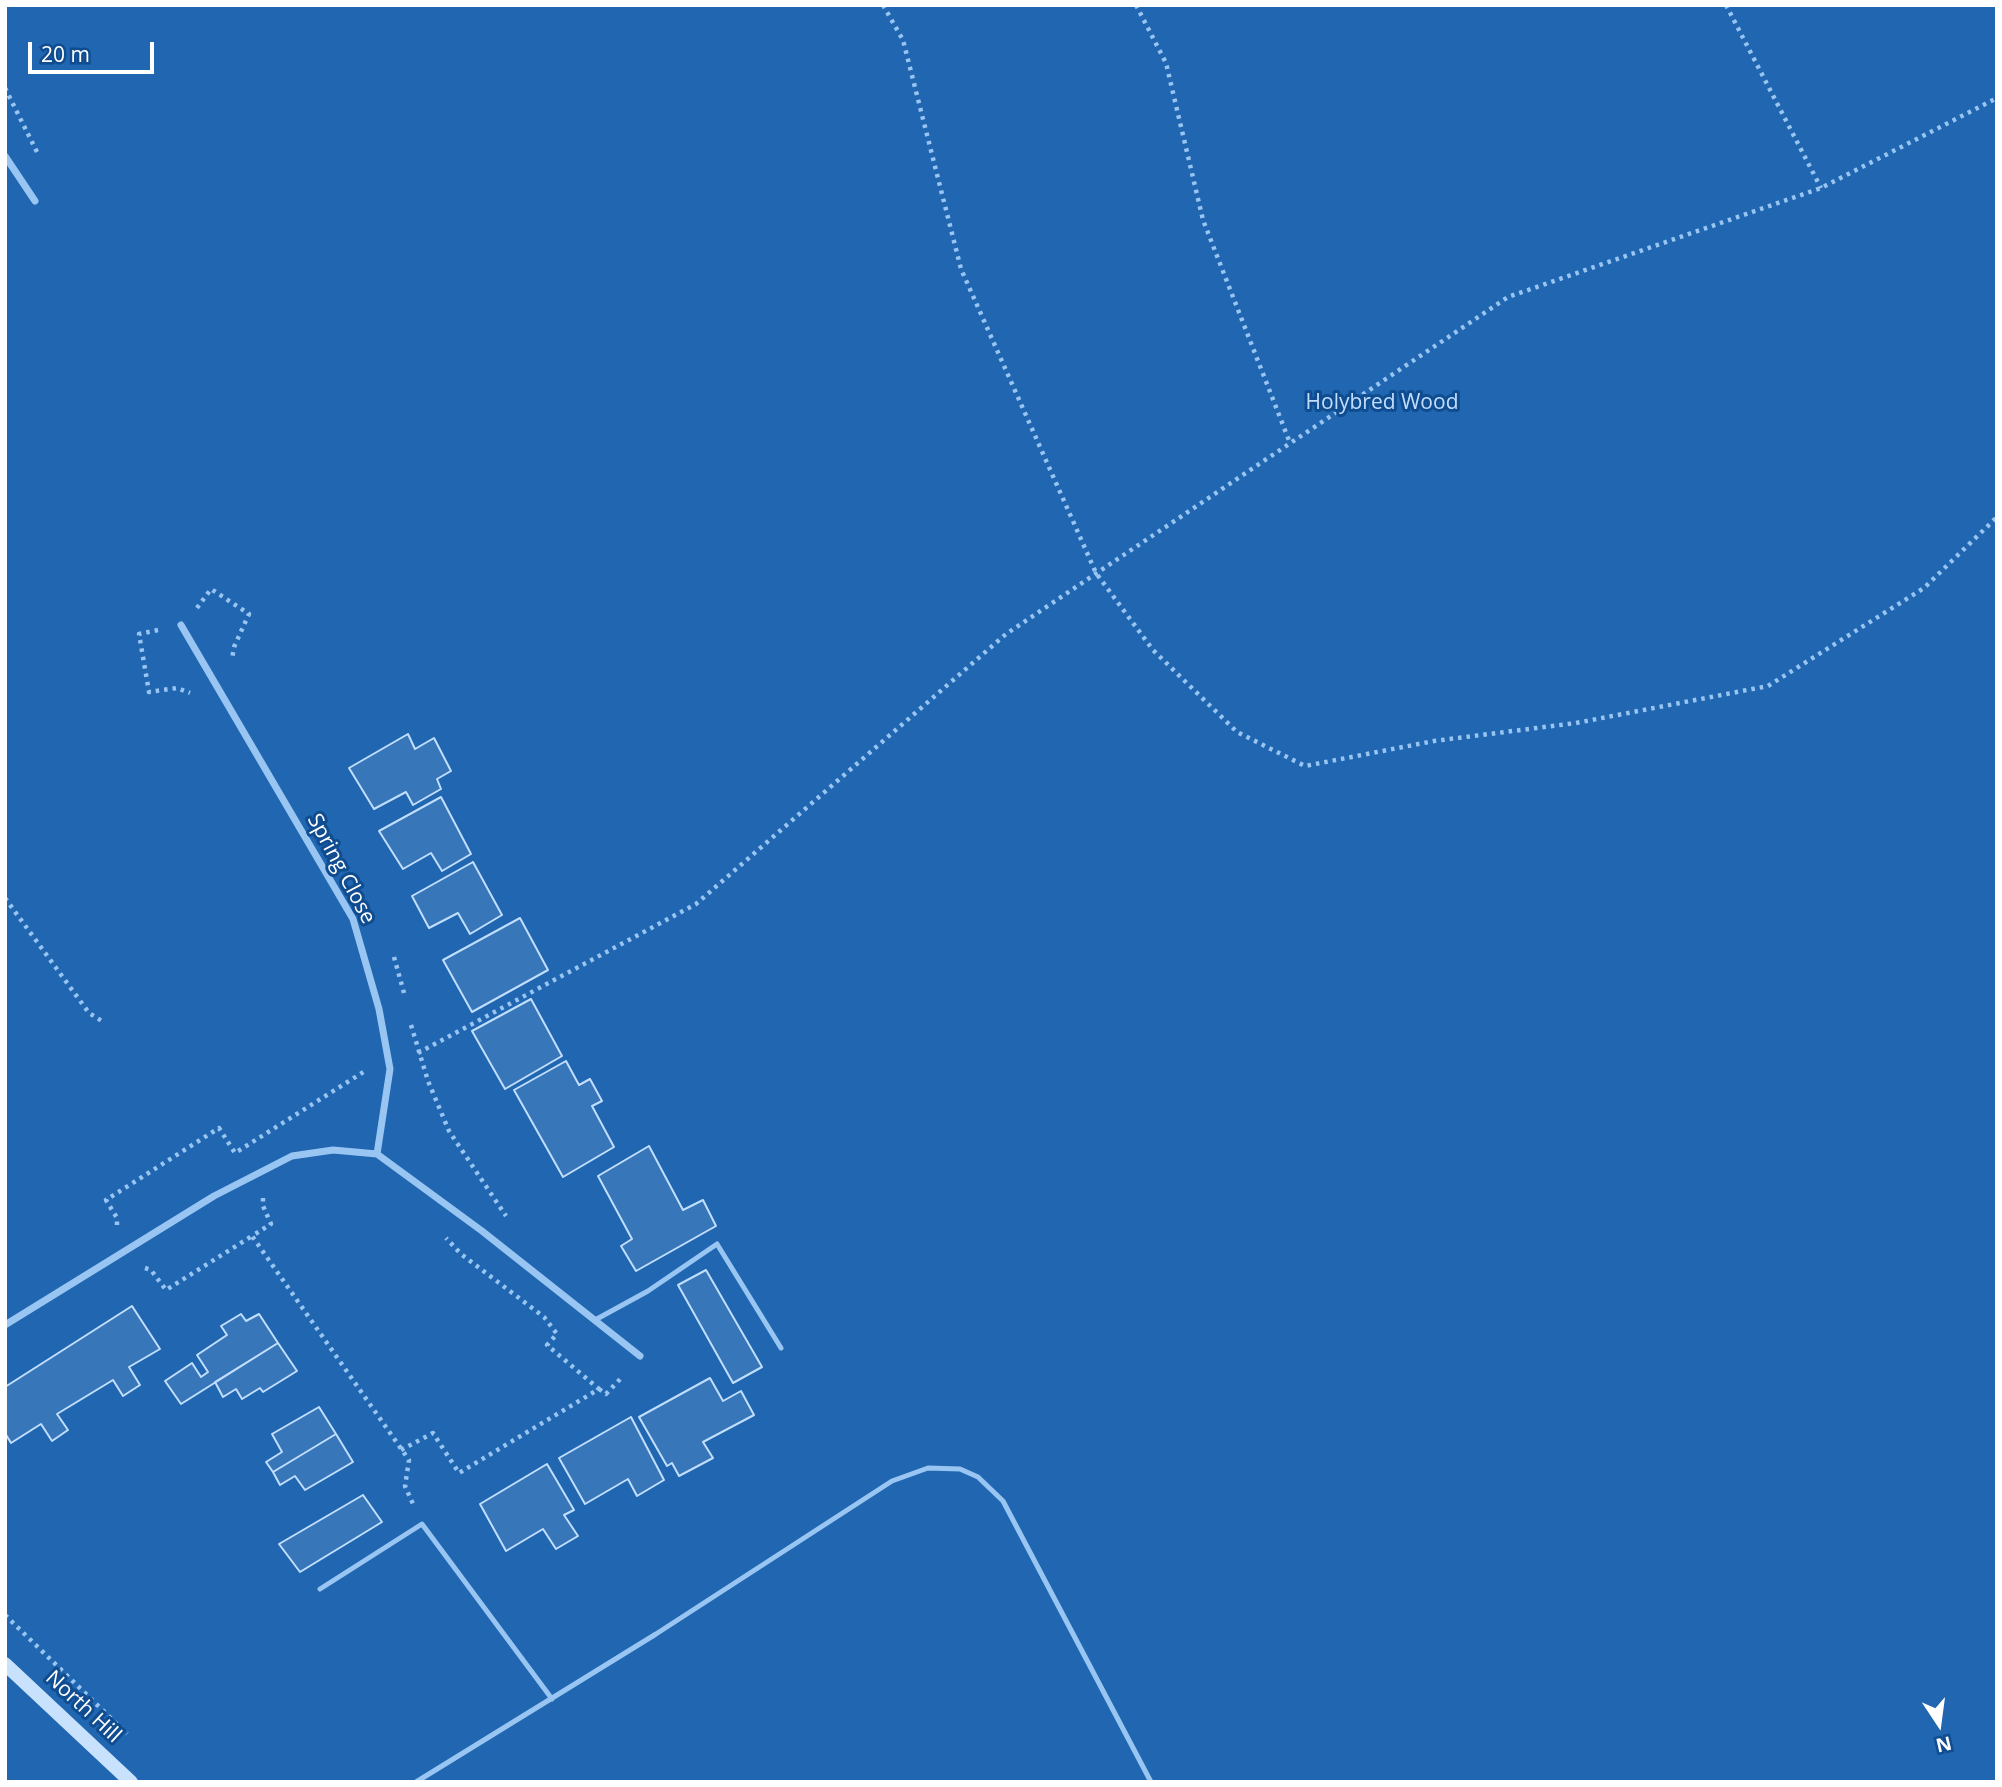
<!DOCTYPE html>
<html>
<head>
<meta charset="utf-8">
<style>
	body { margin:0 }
	#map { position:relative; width:2002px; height:1787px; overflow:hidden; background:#0f4c90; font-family:"Open Sans",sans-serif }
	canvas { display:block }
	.frame { position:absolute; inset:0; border:7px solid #fff; pointer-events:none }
	.north { position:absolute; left:1904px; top:1689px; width:70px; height:70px; -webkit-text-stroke:5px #0f4c90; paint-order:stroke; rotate:167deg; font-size:19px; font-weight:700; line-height:28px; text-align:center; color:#fff }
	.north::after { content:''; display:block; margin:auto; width:24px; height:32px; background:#fff; clip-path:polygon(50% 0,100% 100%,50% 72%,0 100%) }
	.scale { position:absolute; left:28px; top:42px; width:126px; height:32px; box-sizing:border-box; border:4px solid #fff; border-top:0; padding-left:9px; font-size:21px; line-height:24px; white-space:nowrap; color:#fff; -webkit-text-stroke:5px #0f4c90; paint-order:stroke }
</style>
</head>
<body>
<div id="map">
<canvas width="2002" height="1787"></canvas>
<div class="frame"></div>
<div class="north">N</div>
<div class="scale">20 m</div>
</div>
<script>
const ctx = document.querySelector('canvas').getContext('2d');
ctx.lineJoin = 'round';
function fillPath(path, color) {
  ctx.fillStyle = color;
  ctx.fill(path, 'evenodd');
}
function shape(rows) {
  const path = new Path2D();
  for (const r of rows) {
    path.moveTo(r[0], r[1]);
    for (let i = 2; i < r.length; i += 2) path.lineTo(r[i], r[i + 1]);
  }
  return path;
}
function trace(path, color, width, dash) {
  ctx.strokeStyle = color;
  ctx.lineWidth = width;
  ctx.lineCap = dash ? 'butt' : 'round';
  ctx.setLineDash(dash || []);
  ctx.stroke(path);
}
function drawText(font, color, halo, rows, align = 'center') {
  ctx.font = font + ' "Open Sans",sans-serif';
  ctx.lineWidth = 6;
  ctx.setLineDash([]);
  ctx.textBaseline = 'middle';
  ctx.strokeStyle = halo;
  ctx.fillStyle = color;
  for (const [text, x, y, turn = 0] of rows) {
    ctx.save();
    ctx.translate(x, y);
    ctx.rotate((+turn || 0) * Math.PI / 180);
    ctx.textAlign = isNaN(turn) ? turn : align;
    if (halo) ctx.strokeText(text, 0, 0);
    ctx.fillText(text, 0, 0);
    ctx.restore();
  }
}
fillPath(shape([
	[5,5,1997,5,1997,1782,5,1782]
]), '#2066b0');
const building = shape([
	[408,734,415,749,434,738,451,771,437,779,441,789,413,805,406,792,374,809,349,768,408,734],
	[441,797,471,854,442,871,431,853,403,869,379,831,441,797],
	[473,862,502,915,470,934,458,913,429,928,412,896,473,862],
	[520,918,548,970,472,1012,443,960,520,918],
	[531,999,562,1056,505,1089,472,1031,531,999],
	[566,1061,579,1085,590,1079,602,1101,592,1106,614,1147,563,1177,514,1090,566,1061],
	[649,1146,683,1210,703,1200,716,1226,636,1271,621,1246,632,1239,598,1176,649,1146],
	[706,1270,762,1367,733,1383,678,1285,706,1270],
	[132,1306,160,1349,129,1367,140,1385,123,1396,113,1380,57,1414,68,1430,52,1441,41,1424,11,1443,5,1433,5,1387,132,1306],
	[241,1314,246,1321,259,1314,278,1343,181,1404,165,1381,192,1363,201,1377,208,1372,197,1355,227,1335,221,1326,241,1314],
	[278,1343,297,1371,263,1392,260,1388,242,1399,236,1389,223,1397,215,1382,278,1343],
	[710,1378,723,1401,741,1391,754,1415,703,1442,713,1458,679,1476,672,1463,667,1466,639,1417,710,1378],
	[319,1407,336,1434,273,1472,266,1462,282,1452,272,1434,319,1407],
	[631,1417,664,1480,637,1496,628,1479,585,1504,559,1458,631,1417],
	[336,1434,353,1462,305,1490,295,1476,280,1485,273,1472,336,1434],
	[547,1464,574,1510,564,1515,578,1536,556,1549,543,1529,506,1551,480,1504,547,1464],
	[363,1495,382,1522,300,1572,279,1544,363,1495]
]);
fillPath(building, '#3776b9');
trace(building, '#c1defe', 2);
trace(shape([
	[883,5,903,40,961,269,1096,573,1153,650,1237,732,1305,766,1434,741,1576,723,1768,686,1924,588,1997,517],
	[1136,5,1166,63,1203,220,1290,443],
	[1726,5,1821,188],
	[5,88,37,152],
	[197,608,211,589,249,614,234,647,232,659],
	[158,630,139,634,149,692,177,688,190,693],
	[5,898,89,1013,105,1023],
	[394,957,404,993],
	[411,1025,428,1081,449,1131,506,1216],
	[418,1053,696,904,1006,634,1508,297,1821,188,1997,98],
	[263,1198,263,1206,271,1224,252,1236,409,1460,405,1486,413,1504],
	[117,1225,117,1218,106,1200,219,1128,235,1153,365,1071],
	[145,1268,151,1270,166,1290,252,1236],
	[599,1389,606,1394,623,1376],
	[401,1450,433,1433,459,1473,599,1389,547,1345,557,1334,544,1317,461,1254,446,1238],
	[5,1615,127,1734]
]), '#99c5f3', 4.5, [3.5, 5]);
trace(shape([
	[595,1320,648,1291,717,1244,781,1348],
	[320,1589,422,1524,552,1699],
	[416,1782,656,1634,892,1481,928,1468,960,1469,978,1477,1003,1501,1151,1782]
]), '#99c5f3', 5);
trace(shape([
	[5,156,35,201],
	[181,625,353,919,379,1009,390,1069,377,1154],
	[5,1325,214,1196,292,1156,333,1150,377,1154,482,1231,640,1356]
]), '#99c5f3', 7);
trace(shape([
	[5,1664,131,1782]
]), '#c8e1fd', 14);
drawText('21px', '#c1defe', '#0f4c90', [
	["Holybred Wood",1382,403]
]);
drawText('21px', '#fff', '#0f4c90', [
	["Spring Close",341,869,62],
	["North Hill",83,1707,43]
]);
</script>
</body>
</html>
